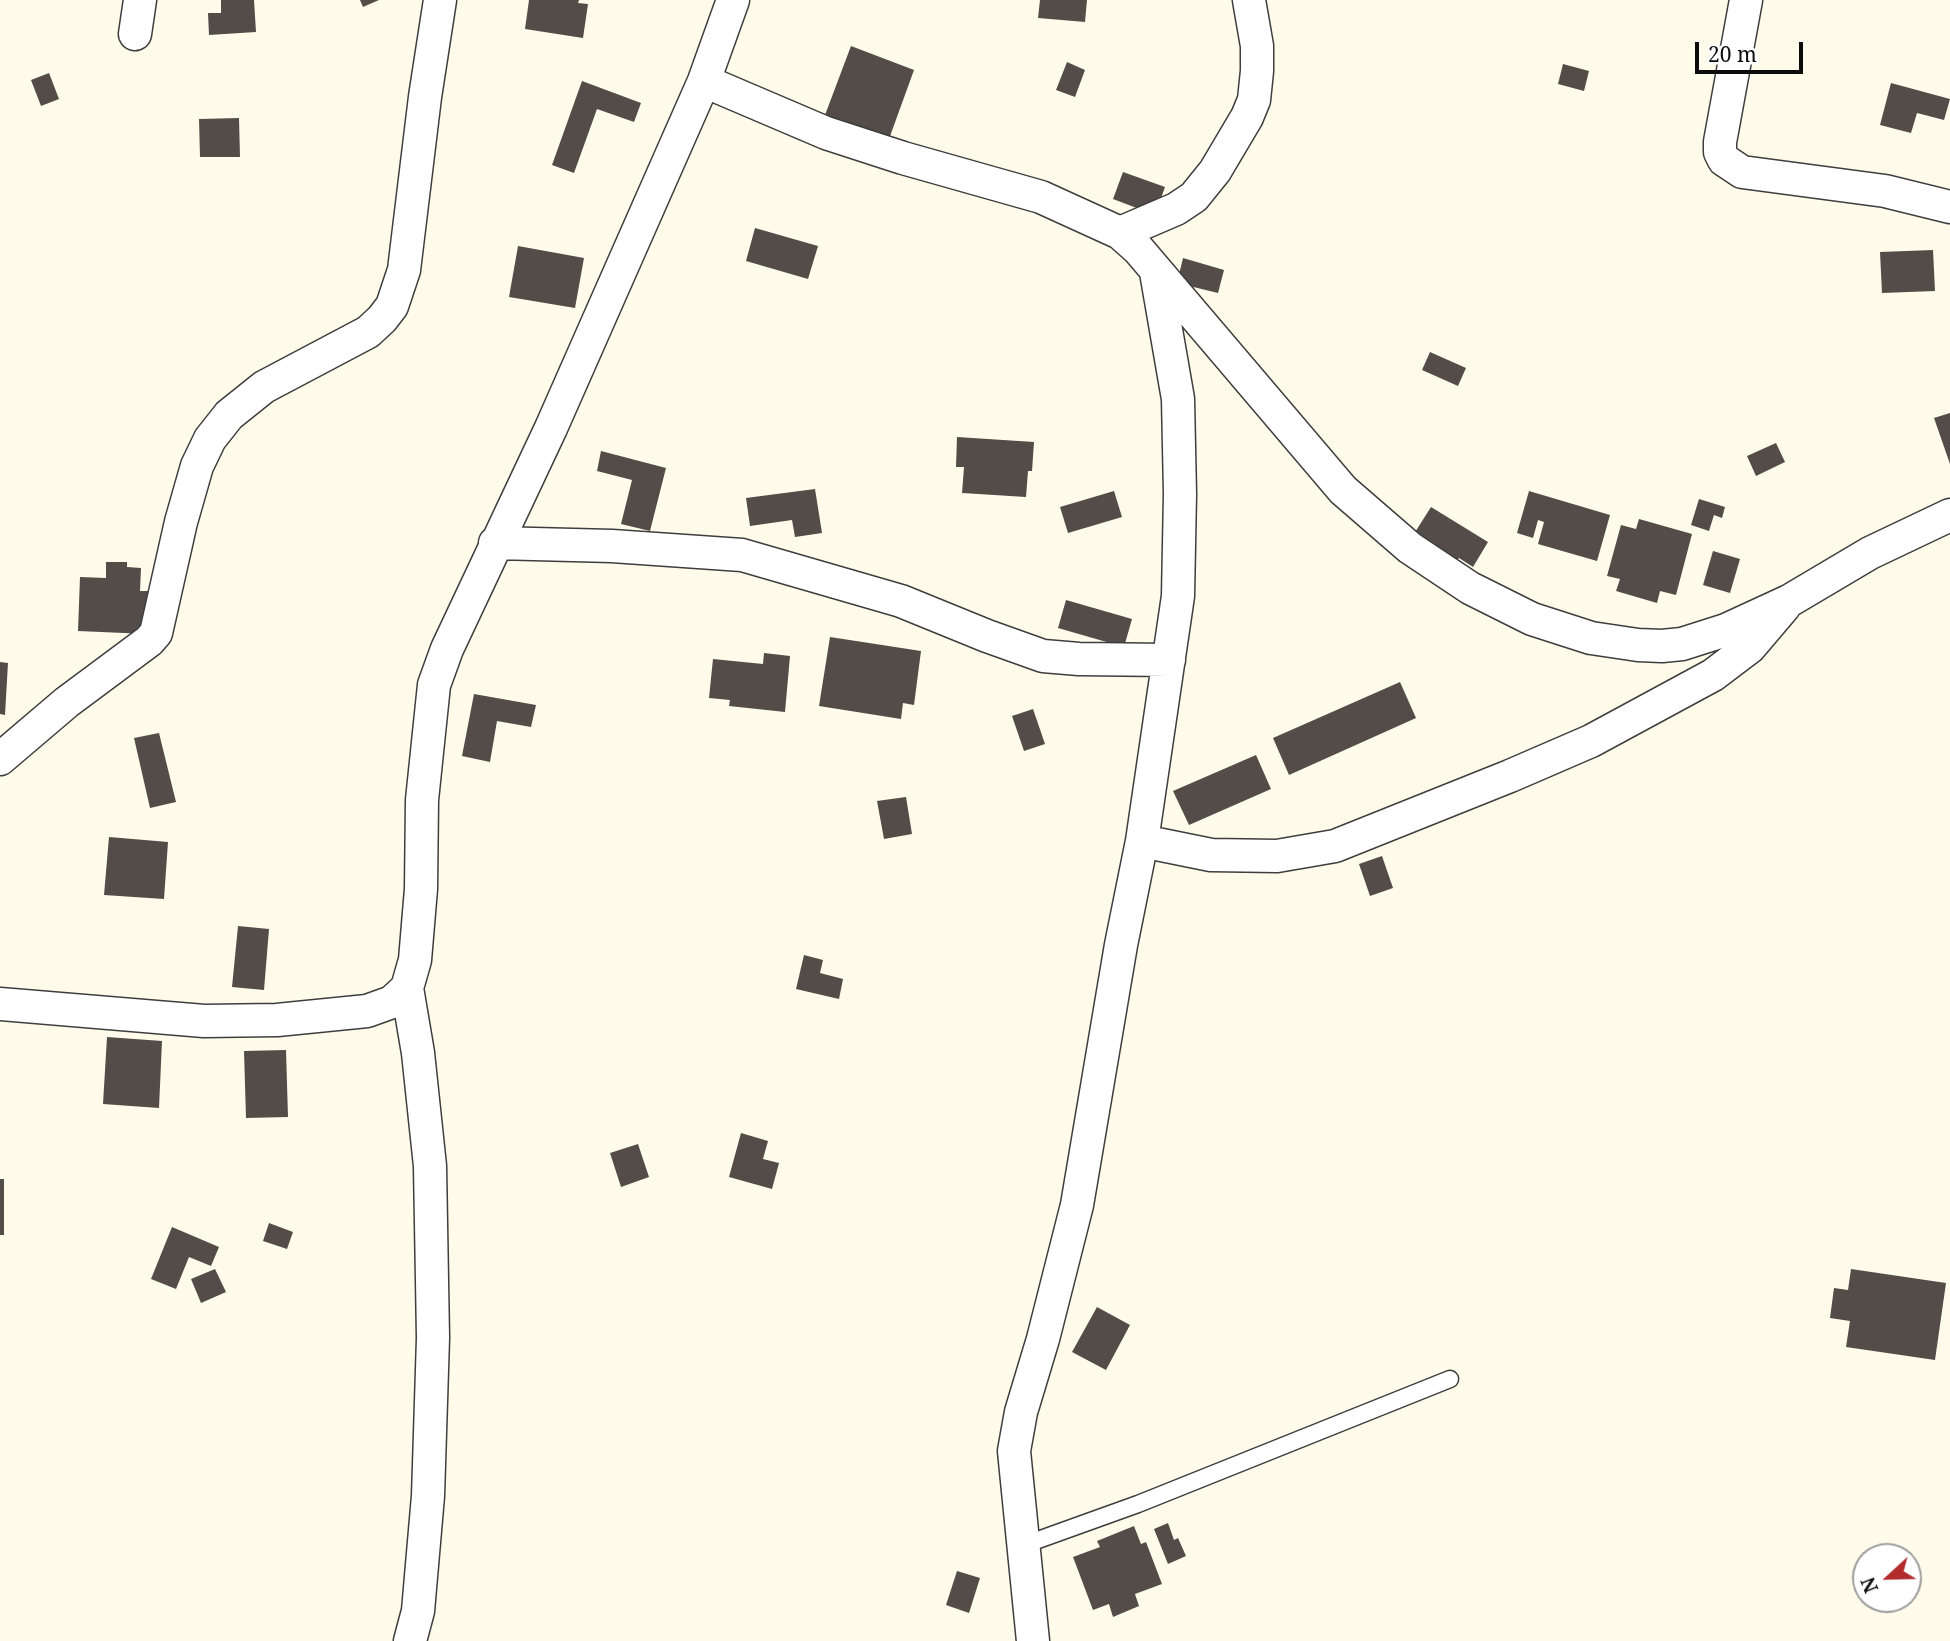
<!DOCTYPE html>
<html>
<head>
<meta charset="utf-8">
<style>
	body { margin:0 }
	#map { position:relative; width:1950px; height:1641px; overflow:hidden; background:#fefbea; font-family:"Noto Serif",serif }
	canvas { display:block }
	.north { position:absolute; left:1852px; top:1543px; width:70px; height:70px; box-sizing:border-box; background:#fff; border:2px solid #9d9d9d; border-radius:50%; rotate:248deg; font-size:19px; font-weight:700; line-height:28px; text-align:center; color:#0b0b0b }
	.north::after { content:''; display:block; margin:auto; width:24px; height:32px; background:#b22c2e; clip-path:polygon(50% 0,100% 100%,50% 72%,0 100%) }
	.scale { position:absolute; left:1695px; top:42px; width:108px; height:32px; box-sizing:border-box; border:4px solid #0b0b0b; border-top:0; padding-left:9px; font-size:21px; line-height:24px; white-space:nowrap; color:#0b0b0b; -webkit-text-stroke:5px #fff; paint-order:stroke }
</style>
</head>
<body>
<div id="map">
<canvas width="1950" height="1641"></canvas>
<div class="north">N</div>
<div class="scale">20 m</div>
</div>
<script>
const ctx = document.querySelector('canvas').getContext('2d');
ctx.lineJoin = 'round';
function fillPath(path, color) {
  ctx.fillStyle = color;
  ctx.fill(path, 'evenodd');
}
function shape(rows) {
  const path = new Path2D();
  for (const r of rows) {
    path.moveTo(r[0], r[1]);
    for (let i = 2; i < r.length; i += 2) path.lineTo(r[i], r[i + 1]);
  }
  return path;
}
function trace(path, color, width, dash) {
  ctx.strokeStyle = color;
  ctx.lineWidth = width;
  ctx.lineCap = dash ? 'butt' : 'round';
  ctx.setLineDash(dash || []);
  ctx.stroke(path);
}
fillPath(shape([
	[221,0,254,0,256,32,209,35,208,13,221,13],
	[360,0,379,0,363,7],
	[529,0,579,0,578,3,588,4,583,38,525,29],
	[1040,0,1087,0,1085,22,1038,18],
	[851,46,914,70,889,139,825,115],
	[1067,62,1085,70,1075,97,1056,90],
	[1563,64,1589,71,1584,91,1558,84],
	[49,73,59,99,41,106,31,80],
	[582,81,641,103,634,122,597,109,574,173,552,165],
	[1891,83,1950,99,1944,120,1917,113,1911,133,1880,125],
	[239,118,240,157,200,157,199,119],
	[1123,172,1165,187,1155,215,1113,199],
	[755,228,818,246,808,279,746,261],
	[518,246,584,258,575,308,509,297],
	[1933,250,1935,291,1882,293,1880,252],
	[1183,258,1224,270,1218,293,1177,283],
	[1430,352,1466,368,1458,386,1422,370],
	[1950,413,1950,464,1934,418],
	[957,437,1034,442,1032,471,1028,471,1026,497,962,493,964,467,956,467],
	[1776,443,1785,462,1756,476,1747,456],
	[601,451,666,468,650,531,621,524,632,480,597,471],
	[815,489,822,533,795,537,792,520,750,526,746,498],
	[1114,491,1122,517,1068,533,1060,507],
	[1529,491,1610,515,1597,561,1538,544,1544,522,1538,520,1533,538,1517,533],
	[1699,499,1725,507,1722,518,1714,515,1709,531,1691,525],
	[1431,507,1488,542,1473,567,1459,558,1455,563,1412,537],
	[1639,519,1692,534,1676,595,1660,591,1657,603,1616,591,1620,579,1607,576,1621,525,1636,529],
	[1713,551,1740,559,1730,593,1703,585],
	[106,562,127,562,127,567,141,568,140,591,148,591,147,634,78,631,80,577,106,578],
	[1066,600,1132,619,1124,647,1058,628],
	[830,637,921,651,914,705,903,703,901,719,819,706],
	[764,653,790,656,785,712,729,706,730,700,709,698,713,659,763,664],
	[0,662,8,663,5,715,0,714],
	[1400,682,1416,718,1289,775,1273,738],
	[474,694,536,705,531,727,497,721,490,762,462,756],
	[1033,709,1045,744,1024,751,1012,716],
	[159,733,176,802,150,808,134,738],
	[1256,755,1271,789,1189,825,1173,791],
	[906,797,912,834,884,839,877,801],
	[109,837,168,842,164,899,104,895],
	[1382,856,1393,888,1370,896,1359,864],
	[238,926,269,929,264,990,232,987],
	[804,955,823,960,820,973,843,979,839,999,796,989],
	[107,1037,162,1041,159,1108,103,1104],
	[286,1050,288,1117,246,1118,244,1051],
	[741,1133,768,1141,763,1159,779,1163,772,1189,729,1177],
	[638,1144,649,1177,621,1187,610,1153],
	[0,1179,4,1179,4,1235,0,1235],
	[269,1223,293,1232,287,1249,263,1241],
	[172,1227,219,1247,211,1266,189,1257,176,1289,151,1279],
	[215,1269,226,1292,201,1303,191,1279],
	[1851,1269,1946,1283,1935,1360,1846,1347,1850,1321,1830,1318,1834,1288,1848,1290],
	[1097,1307,1130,1325,1106,1370,1072,1352],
	[1168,1523,1174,1540,1178,1538,1186,1556,1168,1564,1154,1529],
	[1134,1526,1141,1544,1146,1542,1162,1584,1135,1594,1139,1606,1113,1617,1109,1604,1093,1610,1073,1557,1100,1547,1097,1541],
	[957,1571,980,1578,969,1613,946,1605]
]), '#534c48');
const lane = shape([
	[1024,1545,1138,1504,1450,1379]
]);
const street = shape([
	[1746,0,1720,142,1720,152,1724,160,1742,172,1885,191,1950,207],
	[135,34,140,0],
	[704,81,826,133,903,158,1041,197,1120,233,1138,249,1343,490,1410,548,1470,588,1532,619,1591,638,1638,645,1662,646,1682,644,1726,630,1789,601,1870,553,1950,515],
	[1120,233,1176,209,1194,197,1215,171,1247,117,1254,100,1257,71,1257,46,1249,0],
	[495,543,612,546,742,555,901,601,987,636,1043,656,1079,659,1169,660],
	[0,759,67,702,149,641,156,633,181,522,197,466,210,439,229,415,264,387,368,332,382,319,392,306,404,270,425,97,440,0],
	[1142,841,1211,855,1277,856,1335,846,1510,776,1591,741,1713,675,1750,647,1784,607],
	[407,988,418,1053,430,1166,433,1338,428,1496,418,1611,410,1641],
	[0,1004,204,1021,277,1020,367,1011,392,1002,407,988,415,960,421,889,422,800,434,685,447,649,551,428,704,81,733,0],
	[1033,1641,1014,1451,1021,1412,1043,1339,1077,1205,1121,945,1142,841,1178,596,1180,494,1178,399,1156,272]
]);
trace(lane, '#3e3e3e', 19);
trace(street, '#3e3e3e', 35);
trace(lane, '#fff', 16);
trace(street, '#fff', 32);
</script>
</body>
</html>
